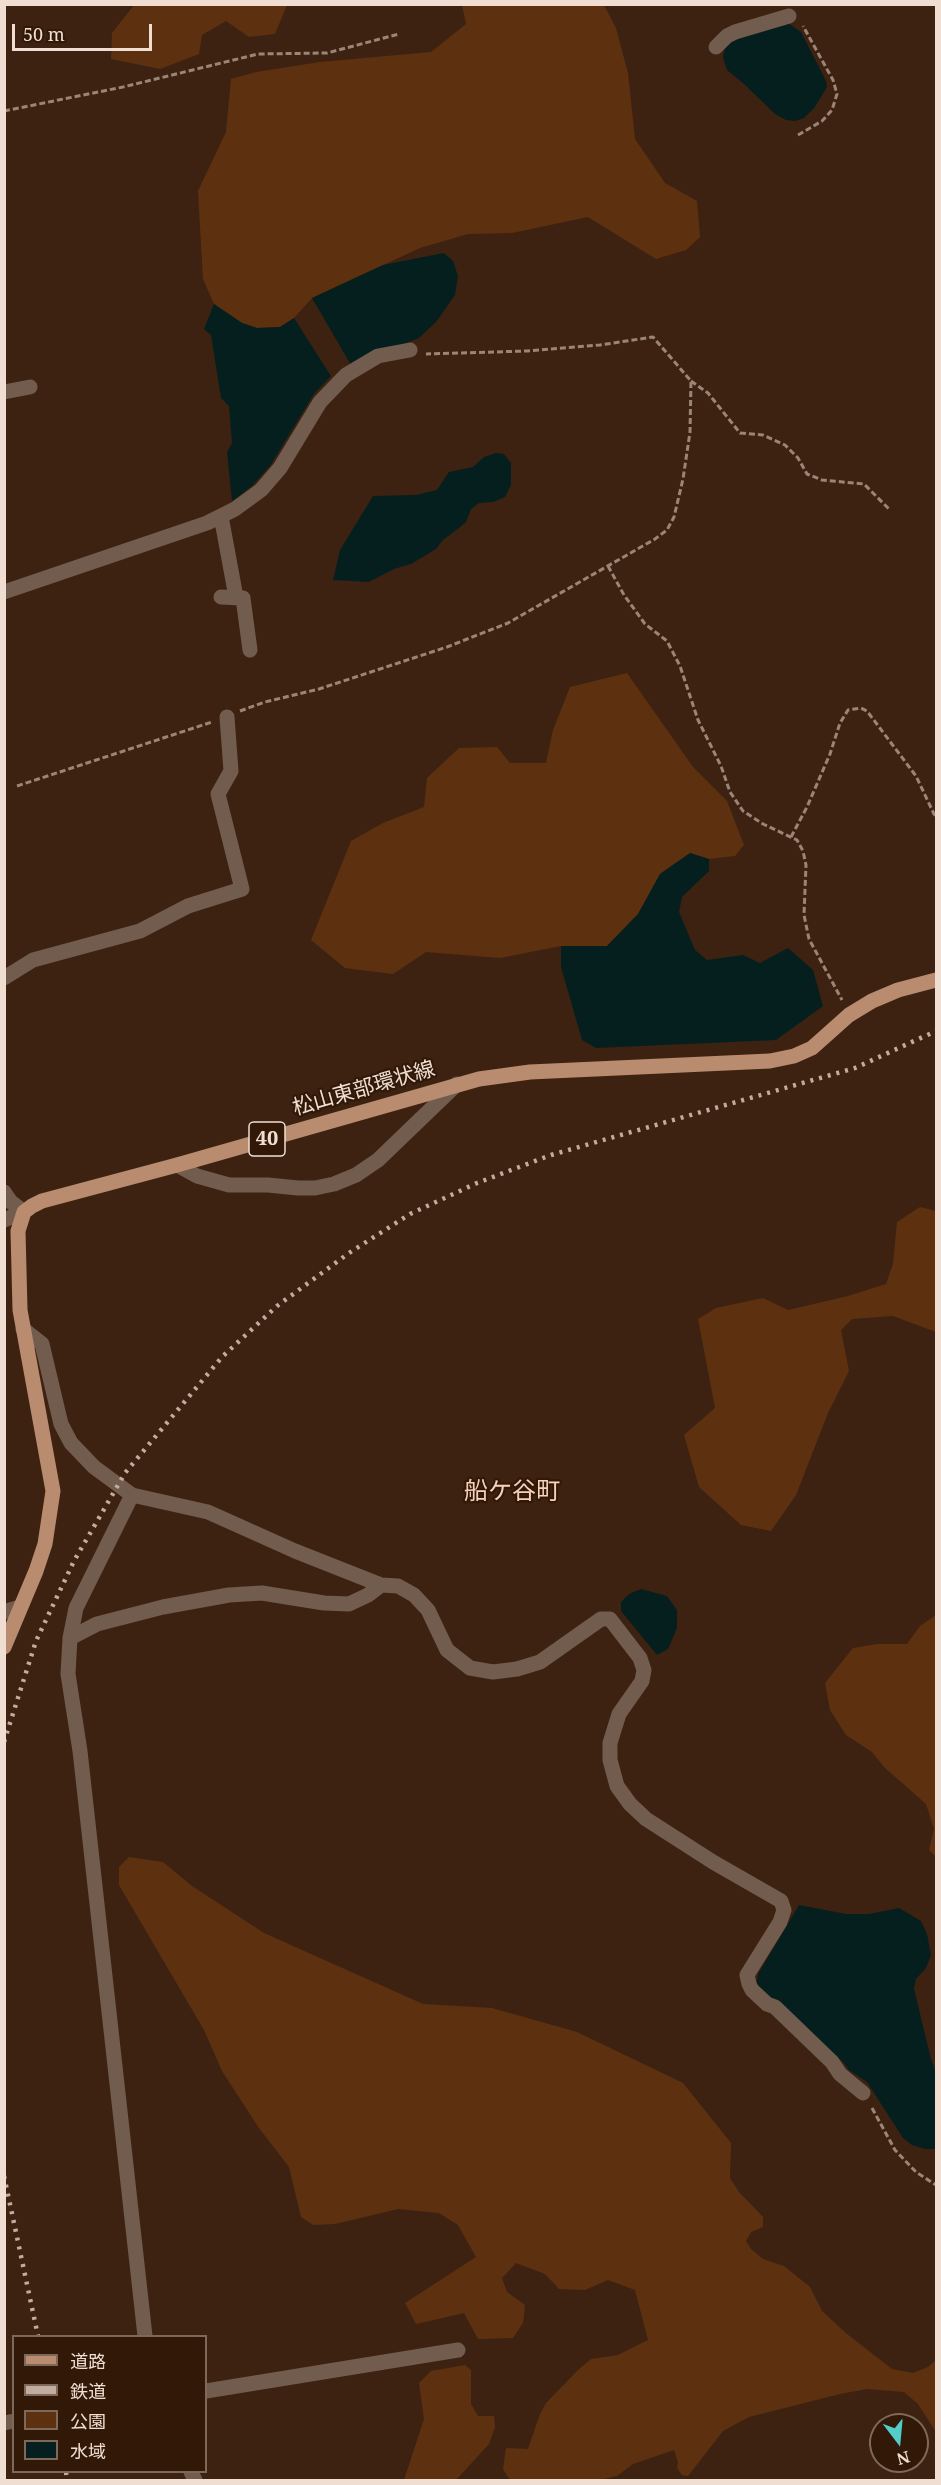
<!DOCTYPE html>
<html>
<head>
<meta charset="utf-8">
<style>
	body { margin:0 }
	#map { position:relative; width:941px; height:2485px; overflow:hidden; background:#3d2211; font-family:"Noto Serif","Noto Sans JP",serif }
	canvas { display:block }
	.frame { position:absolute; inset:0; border:6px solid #f0ded3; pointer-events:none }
	.legend { position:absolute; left:12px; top:2335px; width:195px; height:138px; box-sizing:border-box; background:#321907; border:2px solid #7e6859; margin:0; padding:8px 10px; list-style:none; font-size:18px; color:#f0ded3 }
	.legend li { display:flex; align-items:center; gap:12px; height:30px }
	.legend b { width:30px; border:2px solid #7e6859 }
	.north { position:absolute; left:869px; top:2413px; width:60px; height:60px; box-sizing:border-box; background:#321907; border:2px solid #7e6859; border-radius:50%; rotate:164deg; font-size:16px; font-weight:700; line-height:24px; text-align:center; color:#f0ded3 }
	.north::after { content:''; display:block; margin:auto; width:21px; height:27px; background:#53cdc9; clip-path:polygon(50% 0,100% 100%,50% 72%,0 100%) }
	.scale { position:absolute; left:12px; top:24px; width:140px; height:27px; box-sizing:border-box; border:3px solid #f0ded3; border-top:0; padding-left:8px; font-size:18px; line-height:21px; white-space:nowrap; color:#f0ded3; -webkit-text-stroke:4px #321907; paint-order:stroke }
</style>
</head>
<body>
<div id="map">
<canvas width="941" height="2485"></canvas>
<div class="frame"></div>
<ul class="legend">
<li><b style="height:8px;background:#b98c70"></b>道路</li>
<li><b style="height:8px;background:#c1ada0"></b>鉄道</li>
<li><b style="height:16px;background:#5d3110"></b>公園</li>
<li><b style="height:16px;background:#051f1e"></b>水域</li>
</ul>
<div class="north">N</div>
<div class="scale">50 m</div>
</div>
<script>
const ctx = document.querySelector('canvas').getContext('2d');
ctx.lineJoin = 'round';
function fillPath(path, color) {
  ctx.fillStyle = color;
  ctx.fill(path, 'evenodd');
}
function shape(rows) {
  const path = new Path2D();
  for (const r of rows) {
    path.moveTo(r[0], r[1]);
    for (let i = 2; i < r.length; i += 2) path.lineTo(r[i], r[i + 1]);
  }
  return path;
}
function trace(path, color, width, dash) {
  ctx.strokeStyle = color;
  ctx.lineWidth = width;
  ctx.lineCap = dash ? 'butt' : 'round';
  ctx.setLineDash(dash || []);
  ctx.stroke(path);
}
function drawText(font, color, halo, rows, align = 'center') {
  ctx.font = font + ' "Noto Serif","Noto Sans JP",serif';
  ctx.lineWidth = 4.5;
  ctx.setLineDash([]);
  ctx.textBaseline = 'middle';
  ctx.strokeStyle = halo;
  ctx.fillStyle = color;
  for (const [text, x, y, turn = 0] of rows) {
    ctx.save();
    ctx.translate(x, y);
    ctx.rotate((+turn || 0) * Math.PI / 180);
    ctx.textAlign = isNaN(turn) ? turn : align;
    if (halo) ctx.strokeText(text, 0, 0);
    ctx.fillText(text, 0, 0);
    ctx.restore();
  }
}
fillPath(shape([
	[134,5,134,4,287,5,275,34,249,37,226,21,202,35,199,54,160,69,111,59,112,33],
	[462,5,604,5,616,28,628,73,635,139,665,183,697,201,700,237,686,250,656,259,588,217,512,233,468,234,420,248,312,298,294,318,280,327,257,328,242,323,214,304,203,279,198,191,226,132,231,79,256,72,320,62,431,52,466,24],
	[627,673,693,767,727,801,744,845,735,856,709,859,690,853,660,874,638,914,607,946,561,946,500,958,426,952,393,974,345,968,311,940,351,841,383,823,424,807,427,778,459,748,497,747,510,763,546,763,553,730,570,687],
	[920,1207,936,1211,936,1332,893,1316,852,1319,841,1330,849,1371,828,1413,796,1495,771,1531,741,1525,699,1487,684,1435,715,1408,698,1319,716,1308,763,1298,788,1310,848,1296,886,1284,893,1264,897,1222],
	[936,1615,936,1857,929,1850,934,1829,926,1804,884,1767,872,1752,846,1735,830,1710,825,1683,853,1648,877,1644,907,1644,920,1626],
	[129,1857,163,1862,192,1886,264,1933,423,2004,492,2008,577,2032,683,2083,731,2143,730,2178,739,2192,763,2217,763,2227,751,2232,746,2241,751,2249,763,2259,784,2266,810,2287,822,2311,847,2334,892,2369,913,2373,928,2367,936,2360,936,2432,918,2404,904,2392,867,2389,840,2394,749,2417,723,2431,688,2476,682,2475,677,2468,678,2462,674,2450,633,2464,617,2476,604,2479,510,2480,503,2469,506,2448,528,2449,540,2414,546,2403,579,2369,591,2359,618,2355,648,2340,635,2290,608,2280,585,2290,559,2289,545,2274,516,2263,502,2278,507,2292,525,2305,523,2323,513,2338,478,2339,464,2313,416,2324,405,2303,476,2257,458,2225,439,2213,398,2209,335,2224,313,2225,301,2217,289,2167,259,2128,222,2071,204,2030,119,1885,119,1867],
	[465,2365,471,2370,471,2404,478,2416,494,2416,495,2427,489,2444,456,2480,404,2480,424,2419,419,2383,431,2371]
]), '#5d3110');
fillPath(shape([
	[787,22,801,32,826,81,827,87,815,107,804,118,795,121,786,120,775,114,744,84,727,70,723,57,725,46,737,37],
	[444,253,453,261,458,276,455,295,436,322,419,338,351,365,312,298,383,265],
	[214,304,242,323,257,328,280,327,294,318,331,376,314,394,270,466,251,487,232,501,227,452,232,443,229,406,221,398,211,335,204,329],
	[496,453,504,454,511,463,511,485,505,497,493,502,479,503,471,509,466,522,459,528,443,540,436,549,411,564,394,569,369,582,333,580,340,550,373,496,416,495,437,490,449,472,473,467,484,457],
	[690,853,709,859,709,871,682,897,679,912,695,950,707,960,743,955,760,963,788,948,813,970,823,1006,776,1040,596,1048,582,1040,561,967,561,946,607,946,638,914,660,874],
	[641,1589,667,1596,677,1610,677,1628,668,1649,657,1655,621,1611,621,1602,629,1594],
	[799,1905,846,1914,869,1914,899,1908,921,1921,927,1934,931,1955,926,1968,916,1979,914,1989,931,2059,936,2072,936,2149,925,2149,912,2145,903,2138,867,2082,849,2070,844,2063,756,1986,758,1974]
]), '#051f1e');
trace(shape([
	[4,111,123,87,258,54,327,53,399,34],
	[798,135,822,121,832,110,837,94,833,80,803,26],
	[691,381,708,393,740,433,763,435,785,445,798,458,807,474,822,480,864,484,889,509],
	[608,566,624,595,645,624,667,641,680,666,698,720,721,766,730,792,743,811,763,824,797,840,803,851,806,865,804,915,809,939,842,1000],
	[240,711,265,702,319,689,447,647,508,623,655,539,667,530,674,517,683,479,690,432,691,381,653,337,600,345,527,351,426,354],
	[17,786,212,722],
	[791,837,807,807,830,754,840,723,848,710,861,708,867,711,916,776,934,814,936,816],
	[872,2108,895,2150,916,2172,936,2185]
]), '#9b8577', 3, [6, 3]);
trace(shape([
	[716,47,727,36,735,32,789,16],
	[4,392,30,387],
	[221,516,236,597],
	[4,592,207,523,235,509,261,490,280,468,320,402,346,375,378,356,410,350],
	[221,597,243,598,250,650],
	[4,978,33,960,140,931,188,906,242,889,218,794,231,771,227,717],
	[177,1165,197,1176,229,1185,268,1185,298,1188,315,1188,334,1184,356,1175,378,1160,457,1084],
	[4,1192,11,1202,24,1212,4,1220],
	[23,1329,42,1344,61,1424,71,1443,94,1467,132,1495,76,1608,70,1638,68,1674,80,1751,145,2336],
	[132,1495,208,1512,295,1551,381,1585],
	[4,1612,20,1607],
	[70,1638,97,1624,163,1607,229,1595,262,1593,324,1603,349,1604,368,1595,381,1585,398,1586,414,1595,428,1610,447,1650,470,1668,493,1672,517,1669,540,1662,601,1619,610,1619,640,1658,644,1670,642,1681,619,1714,610,1743,610,1760,617,1786,630,1804,646,1819,713,1862,781,1901,784,1910,780,1922,747,1975,749,1984,752,1990,767,2004,775,2007,832,2062,840,2074,863,2093],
	[206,2391,458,2350],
	[4,2423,14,2421],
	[191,2472,195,2480]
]), '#725c4e', 15);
trace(shape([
	[4,1647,36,1571,45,1544,53,1491,20,1310,18,1231,24,1212,32,1206,42,1201,177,1165,479,1079,530,1072,770,1061,794,1056,812,1048,849,1015,872,1001,898,990,936,980]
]), '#b98c70', 15);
trace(shape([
	[4,1742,36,1641,74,1561,125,1473,222,1357,277,1306,349,1253,410,1214,477,1183,551,1155,855,1068,936,1031],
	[4,2176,38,2336],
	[66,2472,67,2480]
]), '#c1ada0', 4.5, [3, 6]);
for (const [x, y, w] of [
	[267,1139,36]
]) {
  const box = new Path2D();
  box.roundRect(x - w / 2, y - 17, w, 34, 4.5);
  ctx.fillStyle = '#321907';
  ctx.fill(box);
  trace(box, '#f0ded3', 1.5);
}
drawText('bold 20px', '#f0ded3', null, [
	["40",267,1139]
]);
drawText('21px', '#f0ded3', '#321907', [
	["松山東部環状線",364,1089,-16]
]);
drawText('24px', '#f6d2bd', '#321907', [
	["船ケ谷町",512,1492]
]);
</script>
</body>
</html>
